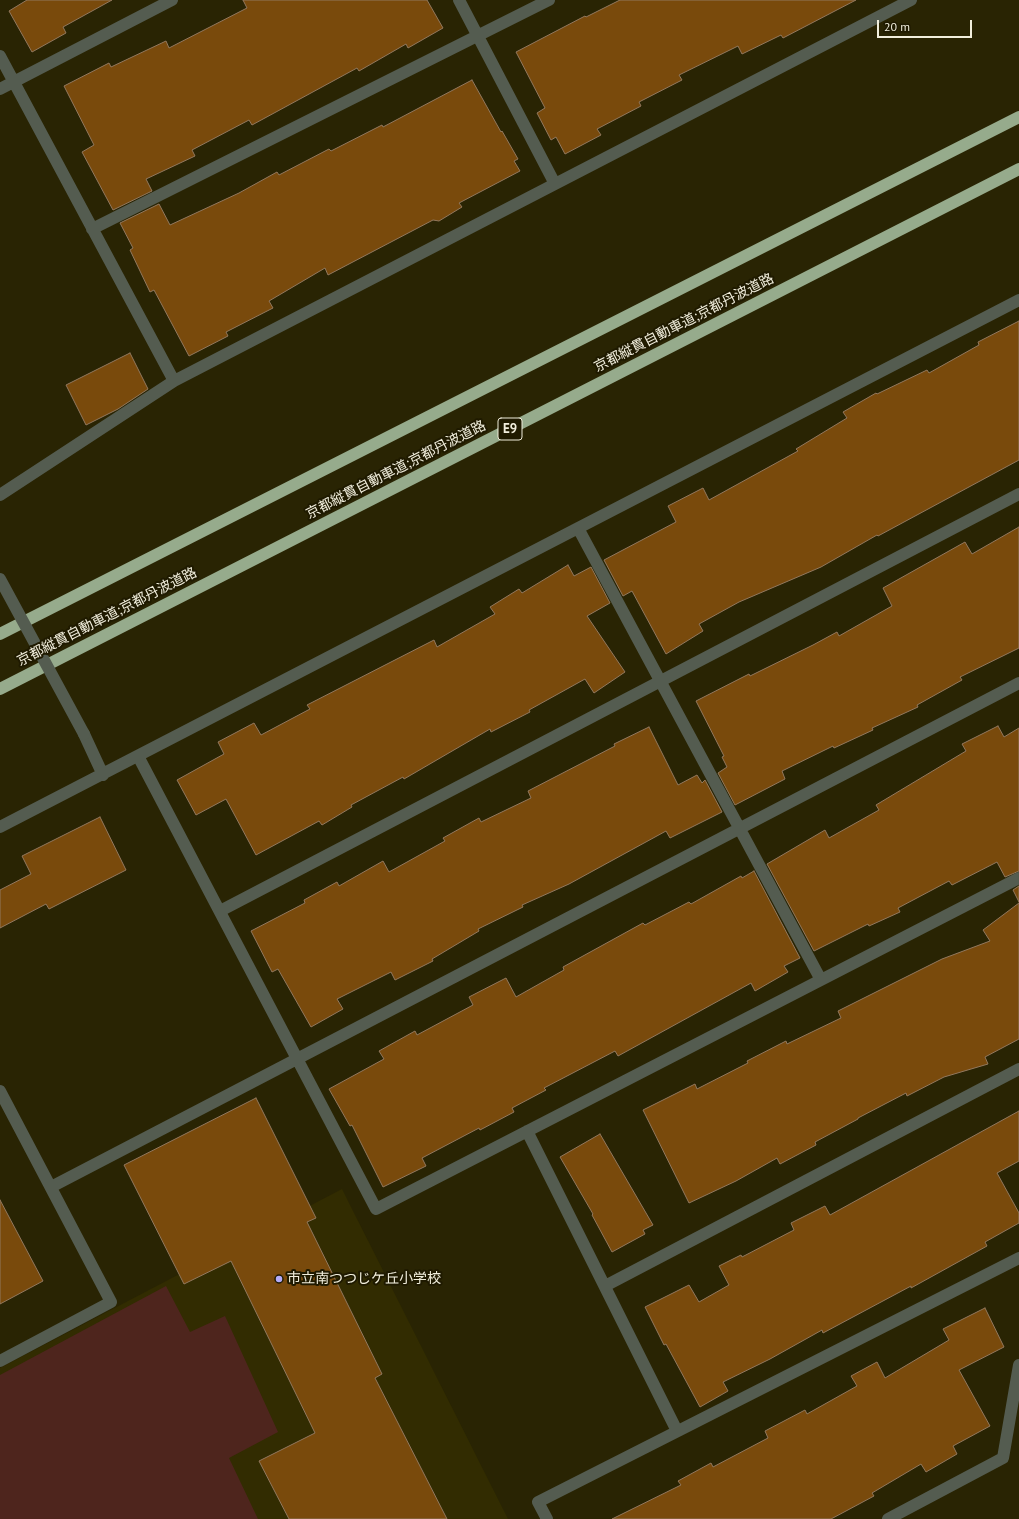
<!DOCTYPE html>
<html>
<head>
<meta charset="utf-8">
<style>
	body { margin:0 }
	#map { position:relative; width:1019px; height:1519px; overflow:hidden; background:#292403; font-family:"PT Sans",sans-serif }
	canvas { display:block }
	.scale { position:absolute; left:877px; top:20px; width:95px; height:18px; box-sizing:border-box; border:2px solid #f1eedc; border-top:0; padding-left:5px; font-size:12px; line-height:14px; white-space:nowrap; color:#f1eedc; -webkit-text-stroke:3px #1f1a00; paint-order:stroke }
</style>
</head>
<body>
<div id="map">
<canvas width="1019" height="1519"></canvas>
<div class="scale">20 m</div>
</div>
<script>
const ctx = document.querySelector('canvas').getContext('2d');
ctx.lineJoin = 'round';
function fillPath(path, color) {
  ctx.fillStyle = color;
  ctx.fill(path, 'evenodd');
}
function shape(rows) {
  const path = new Path2D();
  for (const r of rows) {
    path.moveTo(r[0], r[1]);
    for (let i = 2; i < r.length; i += 2) path.lineTo(r[i], r[i + 1]);
  }
  return path;
}
function trace(path, color, width, dash) {
  ctx.strokeStyle = color;
  ctx.lineWidth = width;
  ctx.lineCap = dash ? 'butt' : 'round';
  ctx.setLineDash(dash || []);
  ctx.stroke(path);
}
function drawText(font, color, halo, rows, align = 'center') {
  ctx.font = font + ' "PT Sans","Noto Sans JP",sans-serif';
  ctx.lineWidth = 4;
  ctx.setLineDash([]);
  ctx.textBaseline = 'middle';
  ctx.strokeStyle = halo;
  ctx.fillStyle = color;
  for (const [text, x, y, turn = 0] of rows) {
    ctx.save();
    ctx.translate(x, y);
    ctx.rotate((+turn || 0) * Math.PI / 180);
    ctx.textAlign = isNaN(turn) ? turn : align;
    if (halo) ctx.strokeText(text, 0, 0);
    ctx.fillText(text, 0, 0);
    ctx.restore();
  }
}
fillPath(shape([
	[342,1189,508,1519,0,1519,0,1368]
]), '#322c01');
fillPath(shape([
	[166,1286,190,1332,225,1316,278,1432,229,1458,258,1519,0,1519,0,1375]
]), '#4e251d');
const building = shape([
	[27,0,112,0,63,27,66,33,32,52,9,11,27,0],
	[243,0,427,0,443,28,408,48,406,44,359,71,357,68,252,125,249,120,192,150,195,156,146,179,152,191,113,210,82,152,94,145,64,86,109,63,111,67,166,41,169,48,247,8,243,0],
	[620,0,856,0,783,38,781,35,742,54,738,46,679,75,682,80,639,102,641,106,597,129,601,135,565,154,556,137,551,140,537,113,545,108,516,52,585,16,586,17,620,0],
	[472,80,501,132,502,131,518,159,514,161,520,171,459,203,462,207,439,221,433,220,328,275,325,268,269,301,273,308,226,332,228,336,189,356,154,290,150,292,130,250,133,248,120,223,159,204,170,225,239,193,277,172,279,175,329,149,331,151,382,125,383,127,472,80],
	[1019,321,1019,460,878,536,877,535,821,567,739,602,699,624,703,631,666,654,632,591,623,596,604,560,676,522,668,506,703,488,709,500,798,451,796,449,847,418,843,412,876,393,877,394,927,370,929,373,979,345,978,342,1019,321],
	[130,353,148,389,118,409,86,425,66,385,130,353],
	[1019,527,1019,648,960,677,962,680,917,705,918,707,872,728,873,730,834,748,833,746,782,771,785,779,735,805,718,773,727,767,722,757,724,756,696,701,749,674,750,676,813,645,837,632,839,636,892,606,883,588,965,542,972,554,1019,527],
	[568,565,574,576,591,567,610,603,587,616,625,672,594,693,585,679,529,710,530,712,491,732,490,729,404,779,403,777,351,805,352,807,322,825,319,821,256,855,226,799,196,815,177,780,224,754,218,742,254,723,261,735,310,709,307,705,434,640,437,647,495,614,490,607,519,589,522,593,568,565],
	[998,726,1004,737,1019,728,1019,871,1005,877,997,862,952,885,949,881,898,908,900,912,869,926,868,924,814,951,767,864,825,830,829,838,879,810,876,805,966,751,962,744,998,726],
	[649,727,678,785,697,775,702,783,705,780,722,812,670,838,666,831,569,884,522,905,523,907,478,929,479,931,432,959,433,961,395,980,391,972,337,999,343,1009,311,1027,278,969,272,972,251,931,305,903,304,900,337,882,339,886,383,861,389,872,445,841,443,838,479,818,481,822,531,798,528,791,615,746,614,744,649,727],
	[100,817,126,870,49,909,46,904,0,928,0,890,31,874,22,856,100,817],
	[754,871,800,958,784,966,788,972,755,991,751,983,618,1056,615,1051,544,1088,546,1090,512,1108,514,1112,480,1130,479,1128,422,1158,426,1166,383,1187,352,1125,350,1126,329,1089,384,1059,379,1051,415,1031,417,1035,473,1005,469,997,506,978,516,997,564,970,563,967,643,923,645,925,689,902,691,904,741,876,742,878,754,871],
	[1019,886,1019,902,1013,890,1019,886],
	[1019,903,1019,1039,985,1057,988,1064,944,1077,907,1096,906,1093,858,1118,858,1119,815,1142,816,1145,780,1164,777,1158,736,1181,689,1203,643,1110,695,1084,697,1089,748,1063,747,1061,786,1041,787,1044,841,1018,838,1011,942,959,990,941,983,930,1019,903],
	[256,1098,316,1218,307,1222,382,1374,375,1378,447,1519,289,1519,259,1461,315,1433,231,1261,184,1284,124,1165,256,1098],
	[1019,1111,1019,1161,997,1173,1019,1213,1019,1223,985,1242,987,1246,911,1288,911,1286,823,1333,822,1330,770,1359,723,1382,728,1391,700,1407,666,1344,664,1345,645,1307,689,1285,699,1302,729,1285,719,1266,741,1255,742,1257,794,1230,791,1223,825,1206,830,1215,1019,1111],
	[600,1134,653,1225,643,1230,645,1234,612,1252,592,1215,593,1214,560,1157,600,1134],
	[0,1200,43,1281,0,1304,0,1200],
	[985,1308,1004,1347,959,1370,990,1426,953,1446,957,1454,926,1472,921,1464,872,1493,874,1496,831,1519,612,1519,681,1485,678,1481,711,1463,713,1467,768,1438,765,1431,805,1410,807,1414,857,1386,851,1376,877,1362,885,1378,949,1340,943,1329,985,1308]
]);
fillPath(building, '#794a0c');
trace(building, '#92785e', 1);
trace(shape([
	[459,0,555,184],
	[0,56,174,381],
	[0,89,172,0],
	[92,229,549,0],
	[0,495,174,381,911,0],
	[578,528,821,980],
	[84,734,103,775],
	[138,756,376,1209,1019,878],
	[0,827,1019,300],
	[220,911,1019,494],
	[0,1091,111,1302,0,1361],
	[527,1131,677,1431],
	[51,1187,1019,683],
	[605,1286,1019,1069],
	[547,1519,538,1502,1019,1258],
	[888,1519,1003,1458,1019,1365]
]), '#545c50', 12);
trace(shape([
	[0,634,1019,117],
	[0,689,1019,169]
]), '#96ab8c', 12);
trace(shape([
	[0,579,84,734]
]), '#545c50', 12);
for (const [x, y, r, color] of [
	[279,1279,4,"#b4acf9"]
]) {
  const dot = new Path2D();
  dot.arc(x, y, r, 0, 2 * Math.PI);
  ctx.fillStyle = color;
  ctx.fill(dot);
  trace(dot, '#1f1a00', 1.5);
}
for (const [x, y, w] of [
	[510,429,24]
]) {
  const box = new Path2D();
  box.roundRect(x - w / 2, y - 11, w, 22, 3);
  ctx.fillStyle = '#1f1a00';
  ctx.fill(box);
  trace(box, '#f1eedc', 1);
}
drawText('bold 13px', '#f1eedc', null, [
	["E9",510,429]
]);
drawText('14px', '#f1eedc', '#1f1a00', [
	["京都縦貫自動車道;京都丹波道路",684,323,-27],
	["京都縦貫自動車道;京都丹波道路",396,470,-27],
	["京都縦貫自動車道;京都丹波道路",107,617,-27]
]);
drawText('14px', '#f1eedc', '#1f1a00', [
	["市立南つつじケ丘小学校",287,1279]
], 'left');
</script>
</body>
</html>
